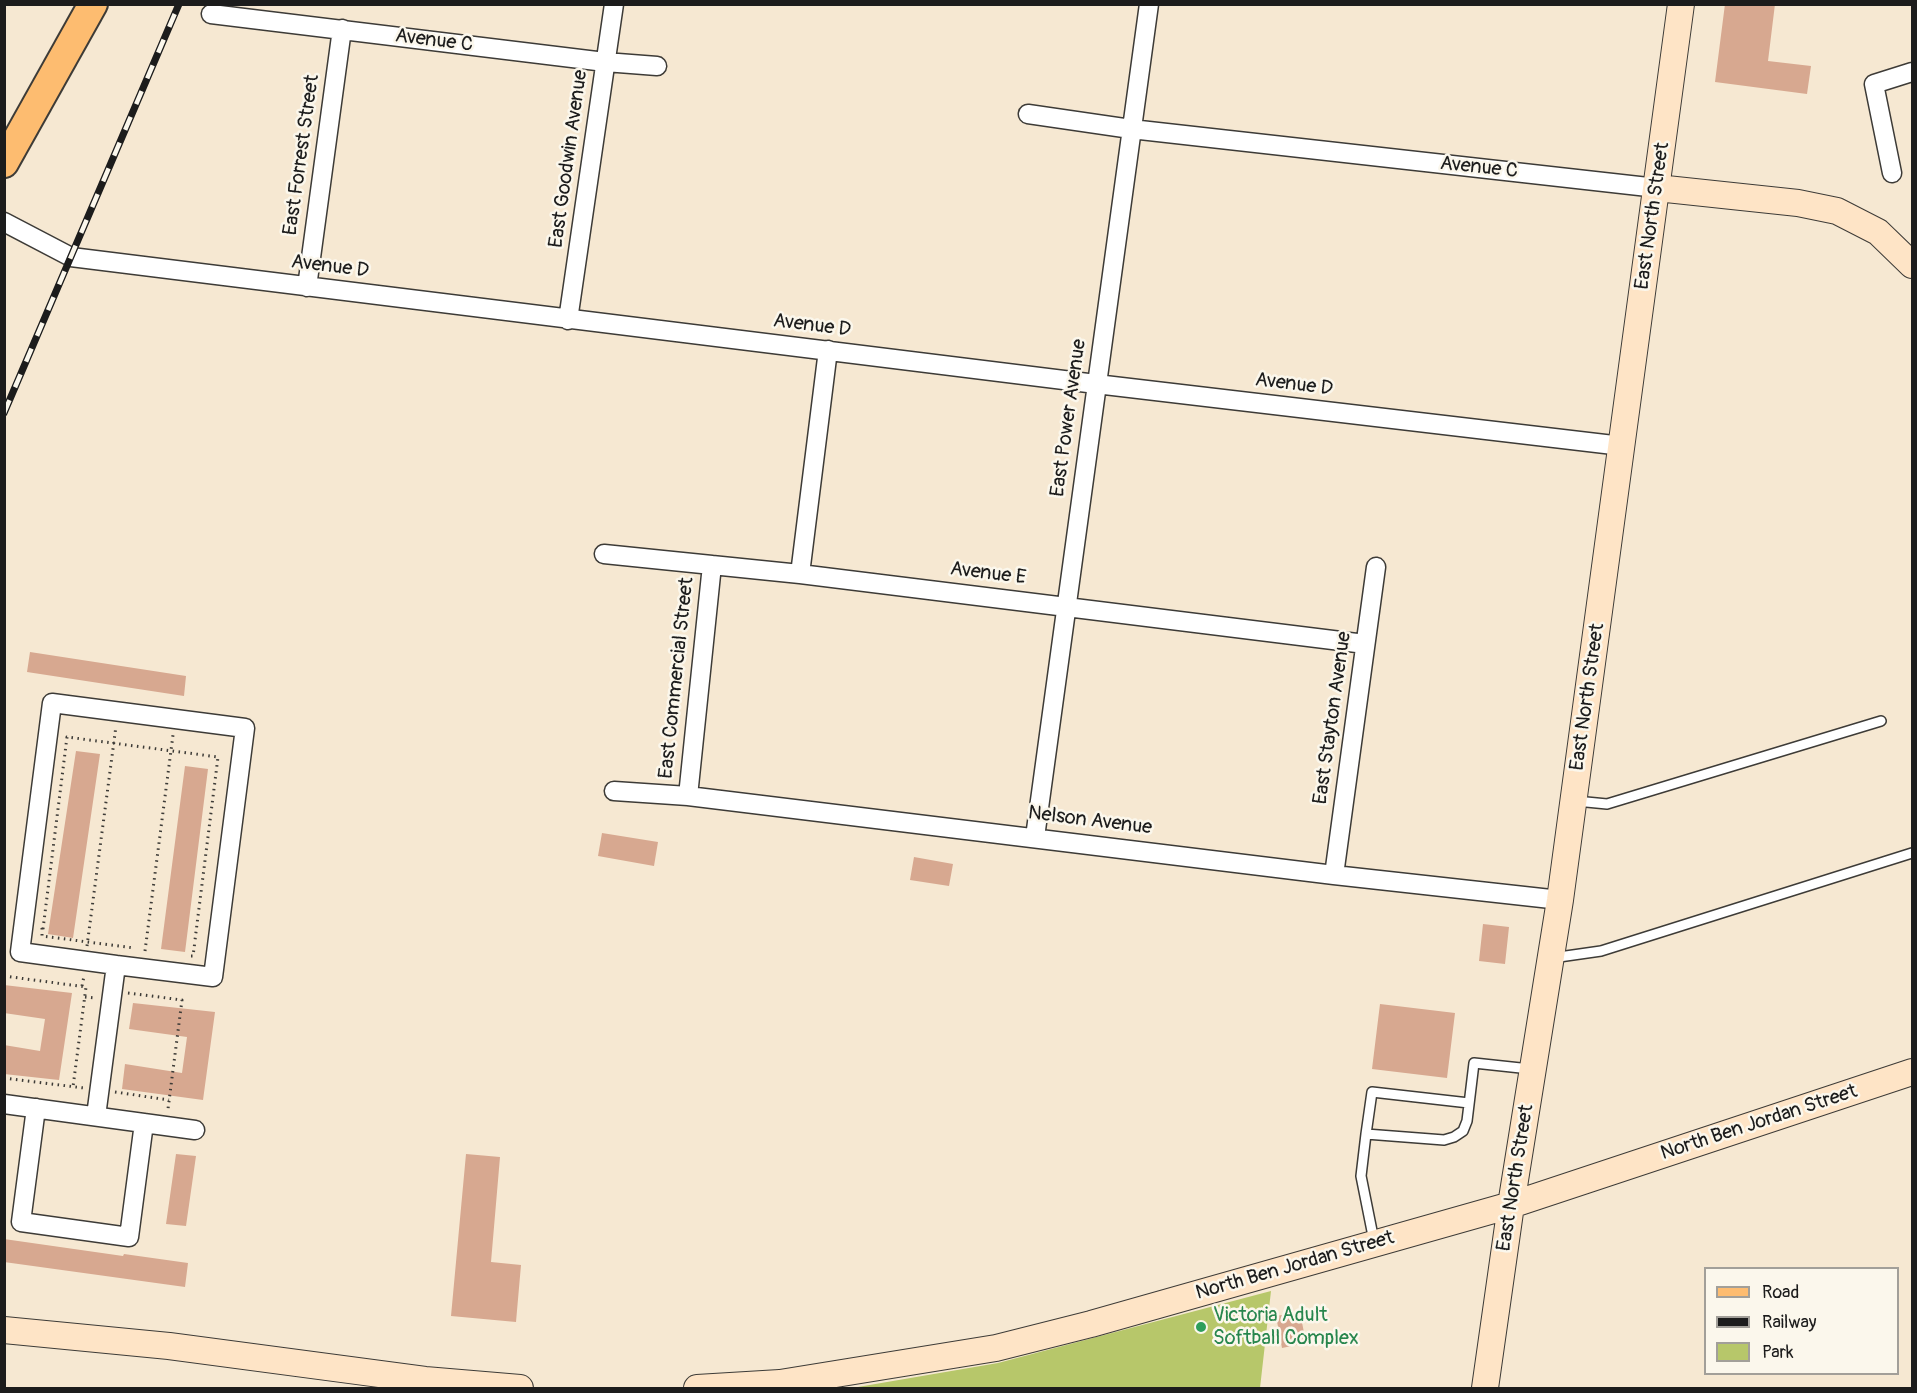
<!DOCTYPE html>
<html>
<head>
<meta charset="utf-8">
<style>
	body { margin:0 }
	#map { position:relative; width:1917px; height:1393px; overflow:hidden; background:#f6e8d2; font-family:Pangolin,sans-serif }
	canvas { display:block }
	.frame { position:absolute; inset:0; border:6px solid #1c1c1c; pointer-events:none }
	.legend { position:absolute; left:1704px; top:1267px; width:195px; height:108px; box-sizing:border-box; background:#fbf7ec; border:2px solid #a29f99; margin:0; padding:8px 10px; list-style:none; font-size:18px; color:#1c1c1c }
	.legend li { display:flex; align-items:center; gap:12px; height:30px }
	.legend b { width:30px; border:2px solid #a29f99 }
</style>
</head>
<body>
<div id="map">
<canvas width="1917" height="1393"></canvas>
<div class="frame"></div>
<ul class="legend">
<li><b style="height:8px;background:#fdbc70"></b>Road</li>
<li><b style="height:8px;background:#1c1c1c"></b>Railway</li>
<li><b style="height:16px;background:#b7c76a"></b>Park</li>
</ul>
</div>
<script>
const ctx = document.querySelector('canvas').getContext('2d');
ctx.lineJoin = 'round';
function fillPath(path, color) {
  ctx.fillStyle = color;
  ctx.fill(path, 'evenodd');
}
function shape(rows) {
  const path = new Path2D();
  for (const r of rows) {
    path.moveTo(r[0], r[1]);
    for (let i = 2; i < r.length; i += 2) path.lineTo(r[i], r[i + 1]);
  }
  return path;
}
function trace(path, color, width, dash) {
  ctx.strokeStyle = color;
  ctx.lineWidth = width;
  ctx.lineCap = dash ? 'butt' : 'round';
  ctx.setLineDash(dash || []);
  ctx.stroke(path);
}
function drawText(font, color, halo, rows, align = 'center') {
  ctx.font = font + ' Pangolin,sans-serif';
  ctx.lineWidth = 5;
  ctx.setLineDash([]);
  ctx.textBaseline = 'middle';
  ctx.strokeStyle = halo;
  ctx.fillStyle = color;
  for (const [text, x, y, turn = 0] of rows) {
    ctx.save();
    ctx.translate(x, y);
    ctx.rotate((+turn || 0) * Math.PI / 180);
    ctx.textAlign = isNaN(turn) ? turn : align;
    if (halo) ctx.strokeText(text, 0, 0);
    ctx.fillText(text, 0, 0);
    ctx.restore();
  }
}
fillPath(shape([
	[1271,1291,1260,1388,852,1388,998,1363]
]), '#b7c76a');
fillPath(shape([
	[1725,4,1775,4,1768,61,1811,66,1807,94,1715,82],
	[30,652,186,676,184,696,27,672],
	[76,751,100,754,73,938,48,934],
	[185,766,208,769,185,952,161,949],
	[602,833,658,842,654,866,598,856],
	[914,857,953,864,949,886,910,880],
	[1483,924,1509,927,1505,964,1479,961],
	[4,985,72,993,59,1080,4,1074,4,1045,40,1051,45,1019,4,1013],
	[133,1003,215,1012,203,1100,122,1089,125,1064,182,1073,187,1037,129,1029],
	[1380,1004,1455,1013,1447,1078,1372,1069],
	[176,1154,196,1156,186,1226,166,1224],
	[466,1154,500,1157,491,1262,521,1265,516,1322,451,1316],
	[4,1239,123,1256,124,1254,188,1263,185,1287,4,1262],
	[1300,1312,1306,1343,1282,1348,1276,1316]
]), '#d7a890');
const lane = shape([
	[1576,801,1607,804,1881,721],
	[1552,958,1601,951,1912,853],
	[1366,1134,1372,1092,1469,1103],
	[1374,1241,1361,1176,1366,1134,1444,1140,1454,1137,1463,1131,1467,1121,1474,1063,1530,1069]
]);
const street = shape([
	[211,14,605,62,657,66],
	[1028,114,1131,129,1657,188],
	[1892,173,1874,84,1912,72],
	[4,222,71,257,1096,384,1622,446],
	[307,287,342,29],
	[568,320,614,4],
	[604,554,800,574,1365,644],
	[800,574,828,350],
	[614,791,688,796,1334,875,1560,900],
	[688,796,712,565],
	[1035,837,1149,4],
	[1334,875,1376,567],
	[4,1104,195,1130],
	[36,1108,21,1222,129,1237,144,1123],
	[96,1116,116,965,213,977,245,728,52,703,20,952,116,965]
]);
const secondary = shape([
	[1657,188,1798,203,1837,211,1878,232,1912,265],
	[4,1330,169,1346,425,1380,520,1388],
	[697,1388,780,1383,996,1348,1091,1324,1511,1205,1912,1072],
	[1485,1388,1511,1205,1560,900,1681,4]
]);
const primary = shape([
	[4,163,93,4]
]);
trace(lane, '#3d3b37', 12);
trace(street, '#3d3b37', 21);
trace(secondary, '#3d3b37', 28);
trace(primary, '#3d3b37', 32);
trace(shape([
	[42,928,42,936,134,948],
	[43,929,67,737,218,757,195,940],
	[87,946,116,726],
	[145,951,173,735],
	[191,956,193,956,195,941],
	[4,976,86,987,73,1087],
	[82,986,84,976],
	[128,993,182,1000,168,1109],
	[85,997,95,998],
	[4,1078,84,1088],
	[115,1092,169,1100]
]), '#3d3b37', 3, [1.5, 4.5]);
trace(lane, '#fff', 9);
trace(street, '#fff', 18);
trace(secondary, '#fee4c6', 26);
trace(primary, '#fdbc70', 28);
const rail = shape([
	[4,413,179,4]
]);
trace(rail, '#1c1c1c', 7);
trace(rail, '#fbf7ec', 4.5, [14]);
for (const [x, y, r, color] of [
	[1201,1327,6,"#2e9e5b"]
]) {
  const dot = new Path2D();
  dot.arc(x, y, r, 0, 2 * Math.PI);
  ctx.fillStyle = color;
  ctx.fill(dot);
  trace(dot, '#fbf7ec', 2);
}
drawText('20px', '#1c1c1c', '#fbf7ec', [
	["Avenue C",434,41,7],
	["East Forrest Street",302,155,-82],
	["East Goodwin Avenue",569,159,-82],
	["Avenue C",1479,168,6],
	["East North Street",1653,216,-82],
	["Avenue D",330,267,7],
	["Avenue D",812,326,7],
	["Avenue D",1294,385,7],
	["East Power Avenue",1069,418,-82],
	["Avenue E",988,574,7],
	["East Commercial Street",677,678,-84],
	["East North Street",1588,697,-82],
	["East Stayton Avenue",1333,718,-82],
	["Nelson Avenue",1090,821,7],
	["North Ben Jordan Street",1759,1123,-18],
	["East North Street",1516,1178,-81],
	["North Ben Jordan Street",1295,1266,-16]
]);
drawText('20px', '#27864d', '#fbf7ec', [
	["Victoria Adult",1213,1316],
	["Softball Complex",1213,1339]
], 'left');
</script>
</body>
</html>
